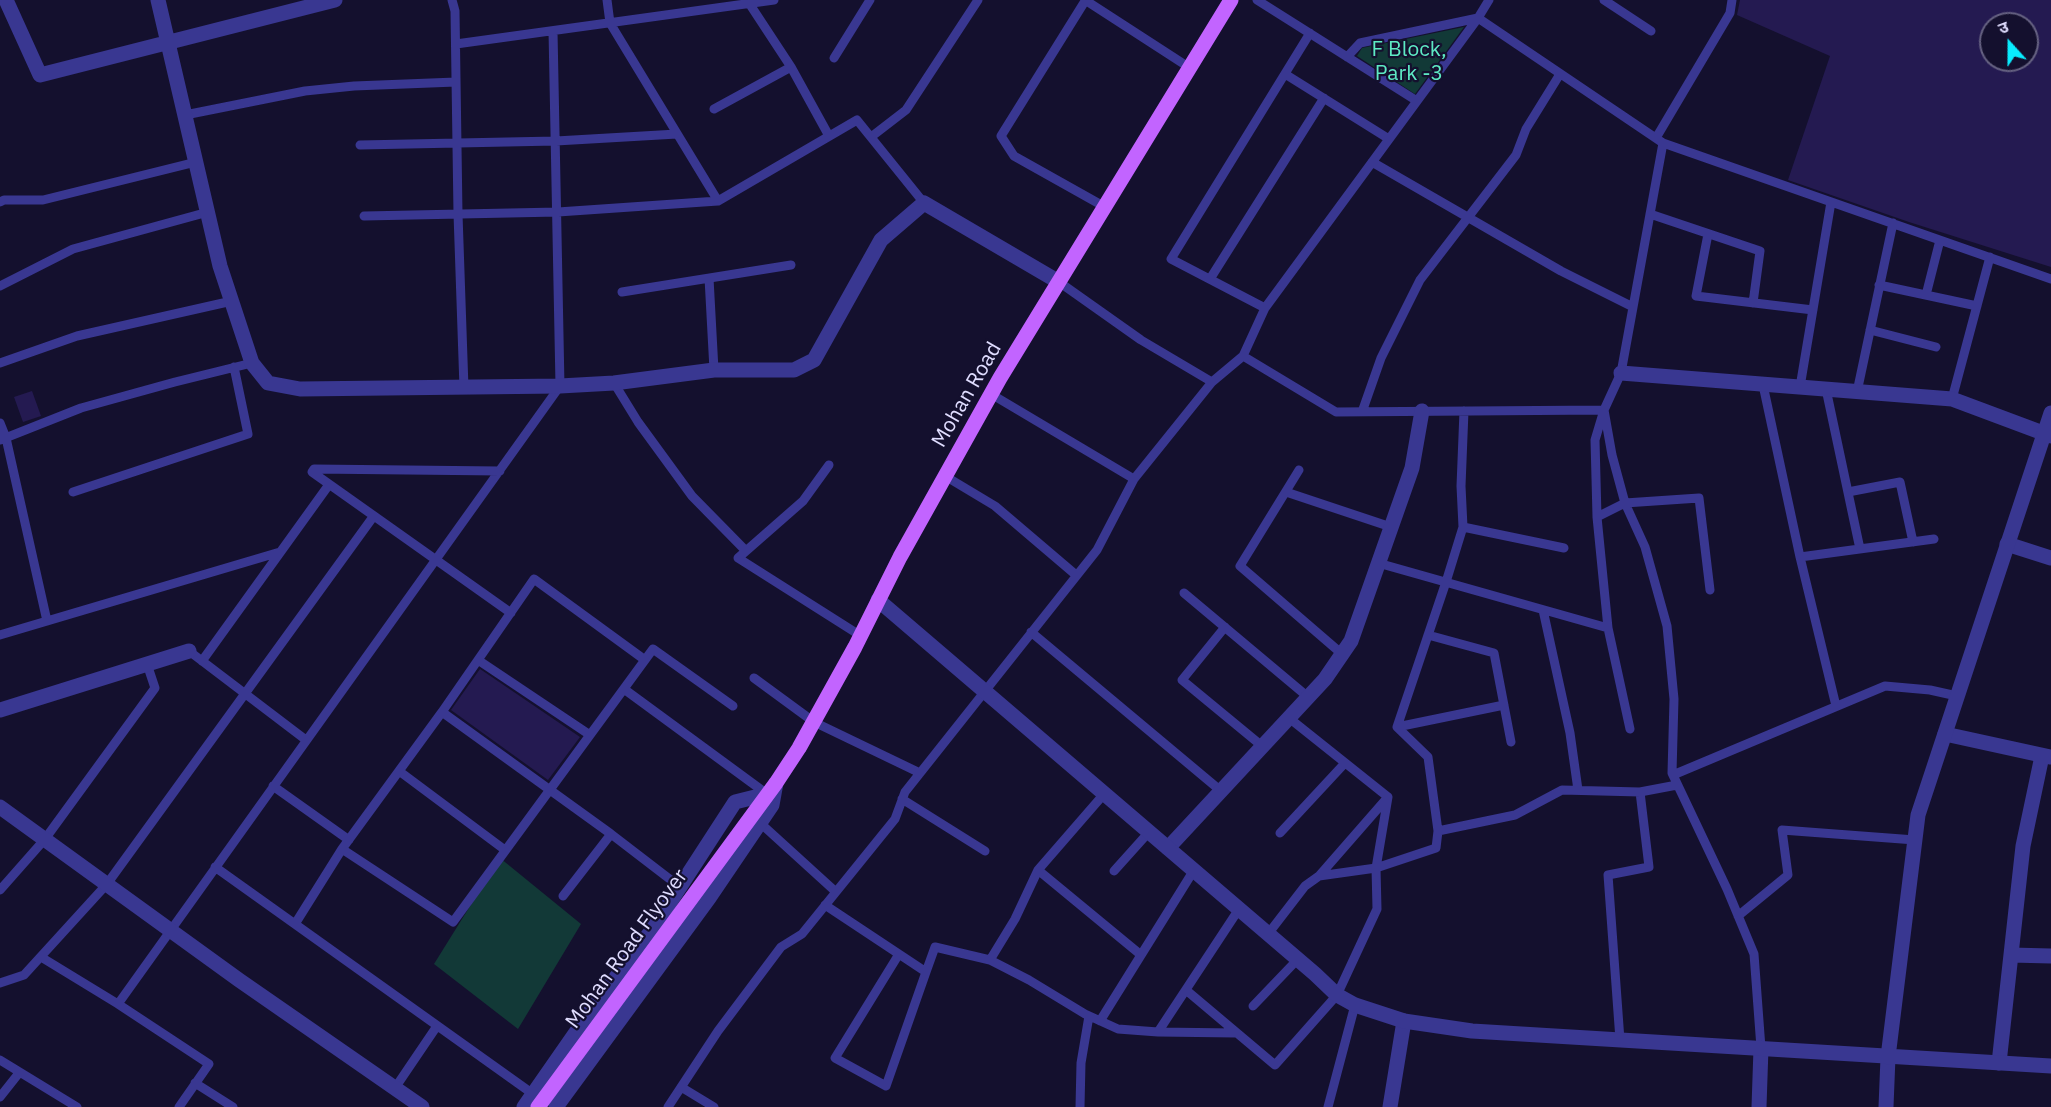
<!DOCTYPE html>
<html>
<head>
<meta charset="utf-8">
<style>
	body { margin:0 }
	#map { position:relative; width:2051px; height:1107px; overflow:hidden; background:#14102e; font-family:"IBM Plex Sans","Noto Sans Devanagari",sans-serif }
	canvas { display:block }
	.north { position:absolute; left:1979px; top:12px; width:60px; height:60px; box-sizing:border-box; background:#14102e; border:2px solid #666282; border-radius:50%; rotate:339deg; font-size:16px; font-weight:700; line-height:24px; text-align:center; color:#e0ddff }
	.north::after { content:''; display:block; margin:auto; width:21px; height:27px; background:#09ecff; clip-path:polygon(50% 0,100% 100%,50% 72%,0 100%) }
</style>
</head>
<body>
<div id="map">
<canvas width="2051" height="1107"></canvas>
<div class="north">उ</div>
</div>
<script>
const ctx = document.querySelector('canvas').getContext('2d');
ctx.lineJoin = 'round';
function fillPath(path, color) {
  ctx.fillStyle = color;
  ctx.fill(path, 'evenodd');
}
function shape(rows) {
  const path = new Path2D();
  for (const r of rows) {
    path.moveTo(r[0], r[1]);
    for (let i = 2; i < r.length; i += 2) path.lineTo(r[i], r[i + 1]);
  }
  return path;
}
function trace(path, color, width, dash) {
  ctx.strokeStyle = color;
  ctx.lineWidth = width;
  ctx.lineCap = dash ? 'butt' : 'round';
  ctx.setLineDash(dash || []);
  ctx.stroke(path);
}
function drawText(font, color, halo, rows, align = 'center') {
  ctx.font = font + ' "IBM Plex Sans",sans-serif';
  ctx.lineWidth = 4.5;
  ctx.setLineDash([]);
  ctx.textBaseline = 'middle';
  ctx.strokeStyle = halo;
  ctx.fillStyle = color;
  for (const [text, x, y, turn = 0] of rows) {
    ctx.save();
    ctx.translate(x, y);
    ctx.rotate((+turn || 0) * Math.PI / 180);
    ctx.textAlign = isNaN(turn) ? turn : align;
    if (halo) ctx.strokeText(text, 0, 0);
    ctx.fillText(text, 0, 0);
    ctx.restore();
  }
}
fillPath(shape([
	[1464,27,1415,94,1357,56,1362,48],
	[500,858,581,924,518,1029,434,964]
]), '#123937');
fillPath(shape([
	[1740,0,2051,0,2051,267,1909,222,1788,180,1830,56,1737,15],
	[1991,24,2027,24,2027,60,1991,60],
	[32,391,41,416,23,422,14,397],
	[480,669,580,737,548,780,451,710]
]), '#241a51');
trace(shape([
	[452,0,455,11,458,214,464,388],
	[607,0,610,23,718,201],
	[747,0,791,67,829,136],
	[1085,0,1190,68],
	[1257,0,1417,101],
	[1604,0,1651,31],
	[1085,1,1001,136,1014,156,1105,207],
	[456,44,774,0],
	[1347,57,1360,43,1478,18,1663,143,2051,279],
	[834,58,870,0],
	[1285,74,1389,139],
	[714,109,791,67],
	[185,115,305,91,354,86,456,82],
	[871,137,906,110,978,0],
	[1656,138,1730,13,1732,0],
	[360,145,556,141,677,134],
	[1372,162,1561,271,1633,307],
	[0,202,4,200,43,200,196,162],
	[1650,214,1760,251,1753,303],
	[364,216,558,212,718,201,857,120,924,203],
	[1708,234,1696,296,1813,310],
	[709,278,714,370],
	[1210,279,1324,98],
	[1059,282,1141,340,1212,382],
	[1879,285,1977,306],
	[0,286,73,249,208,212],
	[622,292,791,265],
	[1926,295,1940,240],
	[1265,308,1171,259,1310,33],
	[1870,330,1936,347],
	[1243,356,1336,412,1604,410,1612,455,1625,503,1645,547,1667,626,1674,699,1672,773,1727,889,1754,954,1761,1048],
	[0,363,77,336,232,301],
	[614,383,638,422,692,496,746,551],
	[1763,385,1800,557,1836,706],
	[1800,387,1831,202],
	[1826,389,1860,549],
	[1857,392,1893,223],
	[991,394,1134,479],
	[1952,399,1990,257],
	[1362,412,1381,358,1420,280,1516,155,1526,129,1560,74],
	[0,423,6,438,47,621],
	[0,440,81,408,175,382,252,363],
	[829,465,803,501,738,558,861,636],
	[1299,470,1240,566,1342,654],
	[500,471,314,469,312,472,511,613],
	[945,476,995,506,1076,575],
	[73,492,248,434,234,367],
	[1286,492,1391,527],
	[1848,492,1900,482,1913,542],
	[1597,517,1625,503,1699,498,1710,590],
	[1463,527,1461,486,1464,411],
	[1800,557,1934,539],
	[1378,563,1608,628],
	[1184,593,1308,697],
	[1543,610,1570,733,1578,790],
	[1225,627,1182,680,1262,746],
	[1031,632,1221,791],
	[0,635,280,552],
	[1428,635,1494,653,1511,742],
	[189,651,306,740],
	[478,660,590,735],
	[202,661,328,486],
	[754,678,814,722,920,773],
	[624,689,767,794],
	[442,712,611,834,680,887],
	[1289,718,1388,797],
	[1397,727,1428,757,1438,831,1515,815,1562,790,1640,792,1677,785],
	[1397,727,1446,582,1463,527,1564,548],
	[1397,727,1504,705],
	[1630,729,1608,628,1597,517,1595,440,1604,410,1621,373,1663,143],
	[399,771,505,850],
	[1673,775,1885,686,1930,690,1957,696],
	[273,786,349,840],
	[902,799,985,851],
	[758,821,836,892],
	[1280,833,1345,763],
	[342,849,453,922,653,649,733,706],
	[215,867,533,1094],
	[1038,870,1141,955],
	[1114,871,1149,832],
	[1319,876,1376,868,1436,848,1438,831],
	[0,890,45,839,155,688,147,664],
	[563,896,611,834],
	[825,905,926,972,935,947,990,960,1029,980,1085,1014,1118,1029,1158,1032,1236,1033],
	[1738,916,1788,875,1782,830,1915,840],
	[295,924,342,849,442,712,534,579,645,660],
	[1268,934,1305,886,1319,876,1388,797],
	[899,954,835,1058,886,1086,926,972],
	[41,957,118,1004],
	[990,960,1015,919,1038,870,1104,794],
	[0,983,24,975,107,884,373,517],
	[1186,990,1275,1065,1337,995,1377,909,1376,868,1388,797],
	[1253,1006,1298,959],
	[1100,1021,1194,870],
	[1158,1032,1239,909],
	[1620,1040,1608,875,1649,867,1640,792],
	[0,1060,77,1107],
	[195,1083,233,1107],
	[681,1087,714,1107],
	[395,1088,437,1026],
	[0,1097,19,1073],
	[179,1107,209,1064,118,1004,560,386,553,31],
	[668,1107,718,1031,781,947,802,934,895,819,905,792,1097,550,1134,479,1212,382,1243,356,1265,308,1478,18,1489,0],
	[1080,1107,1081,1063,1089,1016],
	[1328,1107,1355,1005]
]), '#393791', 9);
trace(shape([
	[6,0,40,75,335,0],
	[158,0,220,266,252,363,268,383,300,389,560,386,614,383,714,370,794,370,814,360,881,240,924,203,1059,282],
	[1621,373,1952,399,2051,436],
	[2007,544,2051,558],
	[0,710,189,651],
	[1945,734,2050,757],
	[0,807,239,980,422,1107],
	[1168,848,1325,679,1351,641,1412,468,1422,411],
	[2011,955,2051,956],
	[1999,1063,2023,846,2042,756],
	[1390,1107,1404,1021],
	[1759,1107,1761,1048],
	[1886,1107,1888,1057]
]), '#393791', 15);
trace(shape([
	[878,600,1315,974,1337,995,1355,1005,1404,1021,1472,1031,2051,1066],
	[1888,1057,1918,815,2051,413],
	[524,1107,595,1005,652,930,735,802,767,794],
	[556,1107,709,898,772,805,776,783]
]), '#393791', 15);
trace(shape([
	[538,1107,776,783,799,748,855,647,900,557,1000,378,1231,0]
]), '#c264ff', 15);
drawText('21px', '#5eeac4', '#14102e', [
	["F Block,",1409,50],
	["Park -3",1409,74]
]);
drawText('21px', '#e0ddff', '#14102e', [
	["Mohan Road",967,395,-60],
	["Mohan Road Flyover",627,949,-54]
]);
</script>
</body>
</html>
